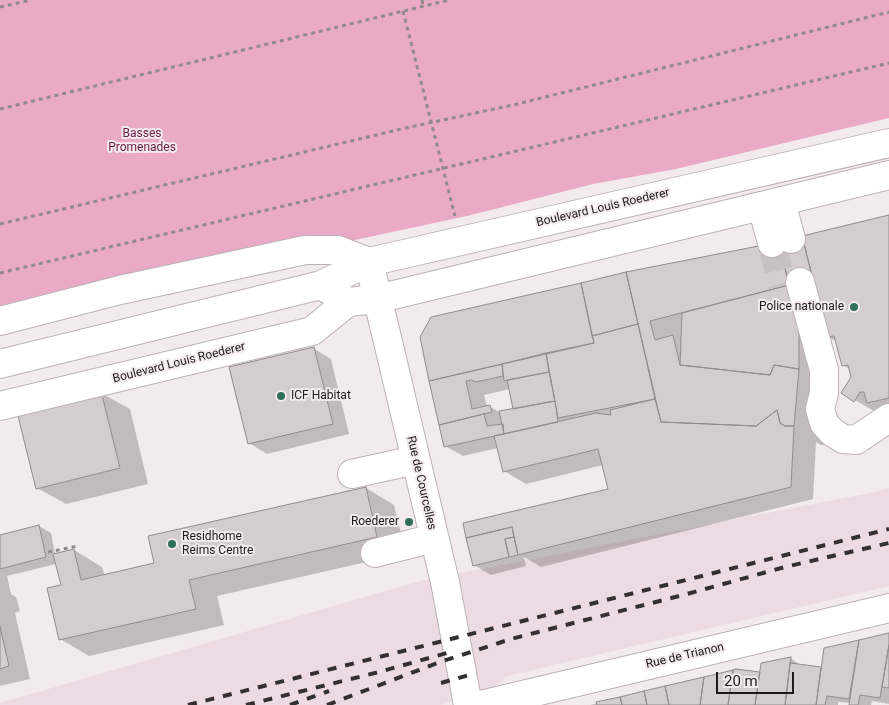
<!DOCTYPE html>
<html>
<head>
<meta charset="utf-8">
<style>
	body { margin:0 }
	#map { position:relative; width:889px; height:705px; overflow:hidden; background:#f3eaed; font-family:Roboto,sans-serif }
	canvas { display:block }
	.scale { position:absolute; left:716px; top:672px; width:78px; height:22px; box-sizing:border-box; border:2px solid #1e1a1c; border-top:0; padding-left:6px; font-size:15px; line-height:18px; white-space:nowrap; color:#1e1a1c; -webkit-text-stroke:4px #f3eaed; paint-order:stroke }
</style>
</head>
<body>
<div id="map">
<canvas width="889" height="705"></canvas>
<div class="scale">20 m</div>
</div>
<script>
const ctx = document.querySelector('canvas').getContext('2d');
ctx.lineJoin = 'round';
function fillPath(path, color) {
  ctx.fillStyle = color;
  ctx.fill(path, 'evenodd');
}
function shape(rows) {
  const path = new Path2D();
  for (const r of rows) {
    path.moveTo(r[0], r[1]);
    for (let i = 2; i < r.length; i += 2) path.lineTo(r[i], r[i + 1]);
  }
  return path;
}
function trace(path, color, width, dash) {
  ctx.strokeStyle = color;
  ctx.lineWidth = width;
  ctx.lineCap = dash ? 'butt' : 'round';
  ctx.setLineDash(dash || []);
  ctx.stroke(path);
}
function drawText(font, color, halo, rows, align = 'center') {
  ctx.font = font + ' Roboto,sans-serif';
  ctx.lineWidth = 4;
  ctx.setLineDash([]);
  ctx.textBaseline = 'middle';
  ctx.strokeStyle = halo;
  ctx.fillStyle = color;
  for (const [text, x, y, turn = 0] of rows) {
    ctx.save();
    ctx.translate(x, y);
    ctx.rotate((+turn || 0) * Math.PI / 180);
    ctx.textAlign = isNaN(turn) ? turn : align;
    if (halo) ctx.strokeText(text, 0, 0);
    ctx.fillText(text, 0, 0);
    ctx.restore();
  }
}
fillPath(shape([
	[889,488,889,586,507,676,491,690,440,705,0,705,0,703,420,581,875,492]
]), '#ecdbe2');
fillPath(shape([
	[0,0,889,0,889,118,676,169,593,184,467,216,0,316]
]), '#eaaac6');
fillPath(shape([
	[889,216,889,414,884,417,843,393,853,377,851,370,843,365,836,341,828,337,828,445,821,445,816,442,813,499,541,567,524,557,526,566,491,575,474,565,464,524,609,490,603,465,526,484,504,471,498,448,463,456,445,446,430,381,432,318,627,273,779,243],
	[510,389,514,410,500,412,490,407,487,407,484,395],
	[313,348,331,359,349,434,267,454,249,443],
	[101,393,130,409,148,484,66,504,37,488],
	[366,488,394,505,406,553,217,596,224,625,89,656,60,639,62,586,56,564,7,576,11,594,16,597,20,611,15,613,30,679,0,686,0,536,39,526,51,533,55,554,74,550,102,567,105,576,156,564],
	[889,634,889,704,872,701,871,705,850,705,850,703,838,702,838,705,590,705,736,670,761,674,790,658,802,666,822,668,825,649]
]), '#0003');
const building = shape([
	[889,215,889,398,867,403,864,392,860,392,854,402,841,393,851,377,848,365,842,366,834,336,827,337,802,236,889,215],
	[802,236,813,279,789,285,779,242,802,236],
	[779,242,789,285,650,321,655,340,673,335,680,365,770,375,774,365,799,369,794,426,785,426,780,423,777,410,756,426,661,422,626,272,779,242],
	[626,272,638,324,592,336,581,283,626,272],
	[581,283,594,343,429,381,420,337,431,317,581,283],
	[789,285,799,327,799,369,774,365,770,375,680,365,682,313,789,285],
	[638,324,655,399,558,418,546,353,594,343,592,336,638,324],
	[314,347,333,424,248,444,229,367,314,347],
	[546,353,549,372,504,381,502,364,546,353],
	[502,364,503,376,476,382,471,380,466,381,472,409,490,405,492,412,439,425,429,381,502,364],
	[549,372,555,401,513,409,507,380,549,372],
	[101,391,120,468,36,489,17,412,101,391],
	[655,399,661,422,756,426,777,410,780,423,785,426,794,426,791,487,518,555,512,527,466,538,463,523,608,489,598,449,503,472,494,436,596,413,611,415,610,410,655,399],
	[555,401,558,422,504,434,499,411,555,401],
	[484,414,487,426,503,424,504,434,444,447,439,425,484,414],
	[366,487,377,537,189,580,196,609,59,640,47,588,61,585,53,554,74,549,81,580,154,563,148,536,366,487],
	[39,525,46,557,0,569,0,535,39,525],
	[512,527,514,537,505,539,509,557,473,566,466,538,512,527],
	[514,537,518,555,509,557,505,539,514,537],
	[0,627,9,666,0,669,0,627],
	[889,633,889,645,880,698,860,695,858,705,849,705,859,640,889,633],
	[859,640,849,699,827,696,825,705,816,705,824,648,859,640],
	[889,645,889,688,882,687,889,645],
	[791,657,785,705,755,705,761,663,791,657],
	[790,663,821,667,816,705,785,705,790,663],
	[736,669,760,672,755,705,728,705,733,670,736,669],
	[733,670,728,705,700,705,704,677,733,670],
	[704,677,700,705,669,705,665,686,704,677],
	[665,686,669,705,647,705,644,691,665,686],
	[644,691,647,705,622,705,620,697,644,691],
	[620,697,622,705,597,705,596,702,620,697]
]);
fillPath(building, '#d4cccf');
trace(building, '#928a8d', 1);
trace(shape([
	[772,243,782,286]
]), '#c8c0c3', 28, [28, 14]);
const minor = shape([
	[781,201,791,239],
	[762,206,772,243],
	[800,282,824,370,824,393,820,409,824,423,832,432,843,439,856,440,889,418],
	[0,321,120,290,305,250,338,250,369,262,445,582,468,705],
	[0,406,312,331,348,302],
	[352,474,415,460],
	[375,553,434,538],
	[480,705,889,608]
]);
const major = shape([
	[321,285,348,302,377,299,889,175],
	[0,364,321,285,369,262,889,143]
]);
trace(minor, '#bbb2b6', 30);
trace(major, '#bbb2b6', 30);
trace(shape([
	[422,0,423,6],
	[0,7,31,0],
	[403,11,455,216],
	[0,109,449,0],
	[0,224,410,127,513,105,889,12],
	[0,273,889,63],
	[48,552,78,546]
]), '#908a8c', 3, [4, 4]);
trace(minor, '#fff', 28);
trace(major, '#fff', 28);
trace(shape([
	[441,683,469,675],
	[188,705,889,529],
	[246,705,379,672,454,651],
	[290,705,329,691],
	[327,705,440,662,511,639,687,594,785,567,889,543]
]), '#343032', 4, [9, 9]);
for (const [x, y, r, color] of [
	[854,307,5,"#306f5c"],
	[281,396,5,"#306f5c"],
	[409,522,5,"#306f5c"],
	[172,544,5,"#306f5c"]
]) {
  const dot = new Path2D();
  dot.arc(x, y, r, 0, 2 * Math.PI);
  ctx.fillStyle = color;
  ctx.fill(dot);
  trace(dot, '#f3eaed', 2);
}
drawText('12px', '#691a46', '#f3eaed', [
	["Basses",142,134],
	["Promenades",142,148]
]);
drawText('12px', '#1e1a1c', '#f3eaed', [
	["Boulevard Louis Roederer",603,208,-13],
	["Boulevard Louis Roederer",179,363,-14],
	["Rue de Courcelles",421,483,77],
	["Rue de Trianon",685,656,-13]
]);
drawText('12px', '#1e1a1c', '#f3eaed', [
	["Police nationale",844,307],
	["ICF Habitat",291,396,"left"],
	["Roederer",399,522],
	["Residhome",182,537,"left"],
	["Reims Centre",182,551,"left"]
], 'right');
</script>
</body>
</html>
